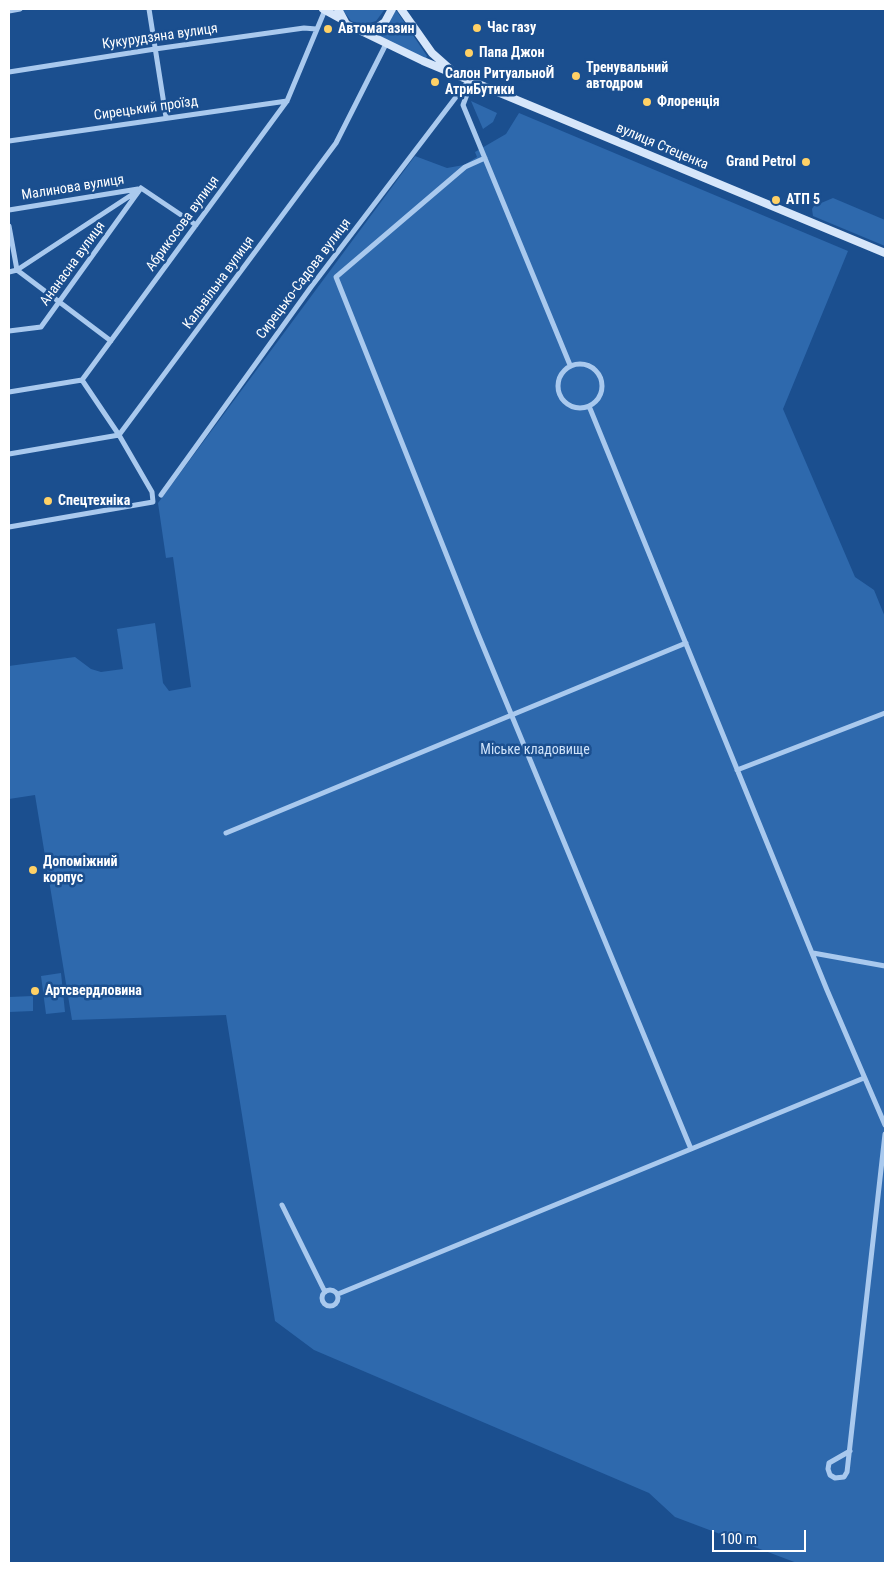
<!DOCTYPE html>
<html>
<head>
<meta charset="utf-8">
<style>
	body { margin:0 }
	#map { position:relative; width:894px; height:1572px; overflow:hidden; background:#1b4f8f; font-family:"Roboto Condensed",sans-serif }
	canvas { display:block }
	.frame { position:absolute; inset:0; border:10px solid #fff; pointer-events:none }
	.scale { position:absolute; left:712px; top:1530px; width:94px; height:22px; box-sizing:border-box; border:2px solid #fff; border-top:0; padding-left:6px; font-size:15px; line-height:18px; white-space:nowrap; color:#fff; -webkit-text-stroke:4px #1b4f8f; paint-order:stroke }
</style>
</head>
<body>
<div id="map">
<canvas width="894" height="1572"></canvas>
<div class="frame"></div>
<div class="scale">100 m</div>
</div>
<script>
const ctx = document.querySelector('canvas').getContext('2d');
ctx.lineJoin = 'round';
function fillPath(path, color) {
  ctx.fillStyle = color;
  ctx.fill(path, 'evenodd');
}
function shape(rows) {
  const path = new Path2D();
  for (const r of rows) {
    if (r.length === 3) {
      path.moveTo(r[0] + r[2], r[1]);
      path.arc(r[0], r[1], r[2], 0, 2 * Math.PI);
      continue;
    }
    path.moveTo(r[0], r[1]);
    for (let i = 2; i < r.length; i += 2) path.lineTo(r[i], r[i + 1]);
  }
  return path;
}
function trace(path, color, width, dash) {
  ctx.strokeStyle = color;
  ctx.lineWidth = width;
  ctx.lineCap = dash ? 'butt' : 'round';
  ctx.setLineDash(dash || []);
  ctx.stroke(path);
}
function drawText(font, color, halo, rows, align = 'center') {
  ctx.font = font + ' "Roboto Condensed",sans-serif';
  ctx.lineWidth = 5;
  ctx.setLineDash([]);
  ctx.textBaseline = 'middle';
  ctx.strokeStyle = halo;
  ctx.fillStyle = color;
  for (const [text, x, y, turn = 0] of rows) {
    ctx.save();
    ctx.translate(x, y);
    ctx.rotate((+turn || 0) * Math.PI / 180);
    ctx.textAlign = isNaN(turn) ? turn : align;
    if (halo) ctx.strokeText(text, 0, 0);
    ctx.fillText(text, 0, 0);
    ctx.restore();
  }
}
fillPath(shape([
	[342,9,385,9,376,21,363,25,351,21],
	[396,10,427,56,426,59,374,34,387,26],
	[471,101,497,113,493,122,483,129],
	[519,113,848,251,783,409,855,577,874,590,885,617,885,1563,797,1563,675,1517,649,1493,314,1350,275,1321,226,1015,72,1020,35,795,9,799,9,666,75,657,91,669,101,672,123,669,117,629,155,623,163,683,169,691,191,687,173,557,166,558,158,503,415,156,447,168,464,165,477,157,475,152,506,134],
	[833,198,885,220,885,246,813,216,812,209,814,206],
	[61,973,65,1012,46,1014,41,976],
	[33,996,33,1011,9,1012,9,997]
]), '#2e69ad');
trace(shape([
	[149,9,166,117],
	[9,11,20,9],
	[9,72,155,49,304,28,316,29],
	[472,81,463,105,570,365],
	[9,141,287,101],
	[485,158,465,167,336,277,478,634,691,1149],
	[141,188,196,225],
	[9,210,138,189],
	[9,226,17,270,111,341],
	[9,272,17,270,139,190],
	[9,331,41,327,141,188],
	[580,386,22],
	[9,392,82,380,287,101,325,10],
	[589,406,827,990,885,1125],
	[9,454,119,435,336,143,386,44],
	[161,495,311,287,469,80],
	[9,527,153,502,152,492,119,435,82,380],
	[737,770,885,713],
	[226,833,686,643],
	[813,953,885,966],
	[282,1205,325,1292],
	[330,1298,8],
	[338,1294,864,1078],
	[850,1451,829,1463,828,1469,830,1475,835,1478,844,1477,847,1472,885,1134]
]), '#a9c9ee', 5);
trace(shape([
	[323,9,343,20],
	[338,9,346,24,361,31,378,27,385,22,392,9],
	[401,9,432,53,450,69],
	[361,31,423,61,885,253]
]), '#d6e6fa', 8);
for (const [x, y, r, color] of [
	[477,28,5,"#ffd166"],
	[328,29,5,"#ffd166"],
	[469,53,5,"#ffd166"],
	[576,76,5,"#ffd166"],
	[435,82,5,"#ffd166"],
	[647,102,5,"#ffd166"],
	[806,162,5,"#ffd166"],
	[776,200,5,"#ffd166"],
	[48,501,5,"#ffd166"],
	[33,870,5,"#ffd166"],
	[35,991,5,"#ffd166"]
]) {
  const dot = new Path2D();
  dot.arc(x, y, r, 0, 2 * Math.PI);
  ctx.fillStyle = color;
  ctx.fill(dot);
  trace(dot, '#1b4f8f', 2);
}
drawText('bold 14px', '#fff', '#1b4f8f', [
	["Час газу",487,28],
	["Автомагазин",338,29],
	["Папа Джон",479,53],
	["Тренувальний",586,68],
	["автодром",586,84],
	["Салон РитуальноЙ",445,74],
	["АтриБутики",445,90],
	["Флоренція",657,102],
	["Grand Petrol",796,162,"right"],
	["АТП 5",786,200],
	["Спецтехніка",58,501],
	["Допоміжний",43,862],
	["корпус",43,878],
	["Артсвердловина",45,991]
], 'left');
drawText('14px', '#fff', '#1b4f8f', [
	["Кукурудзяна вулиця",160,37,-8],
	["Сирецький проїзд",146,109,-8],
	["вулиця Стеценка",662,147,23],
	["Малинова вулиця",73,188,-9],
	["Абрикосова вулиця",183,224,-54],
	["Ананасна вулиця",73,264,-54],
	["Сирецько-Садова вулиця",304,279,-53],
	["Кальвільна вулиця",219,283,-54]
]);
drawText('14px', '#cfe3fa', '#1b4f8f', [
	["Міське кладовище",535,750]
]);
</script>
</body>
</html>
